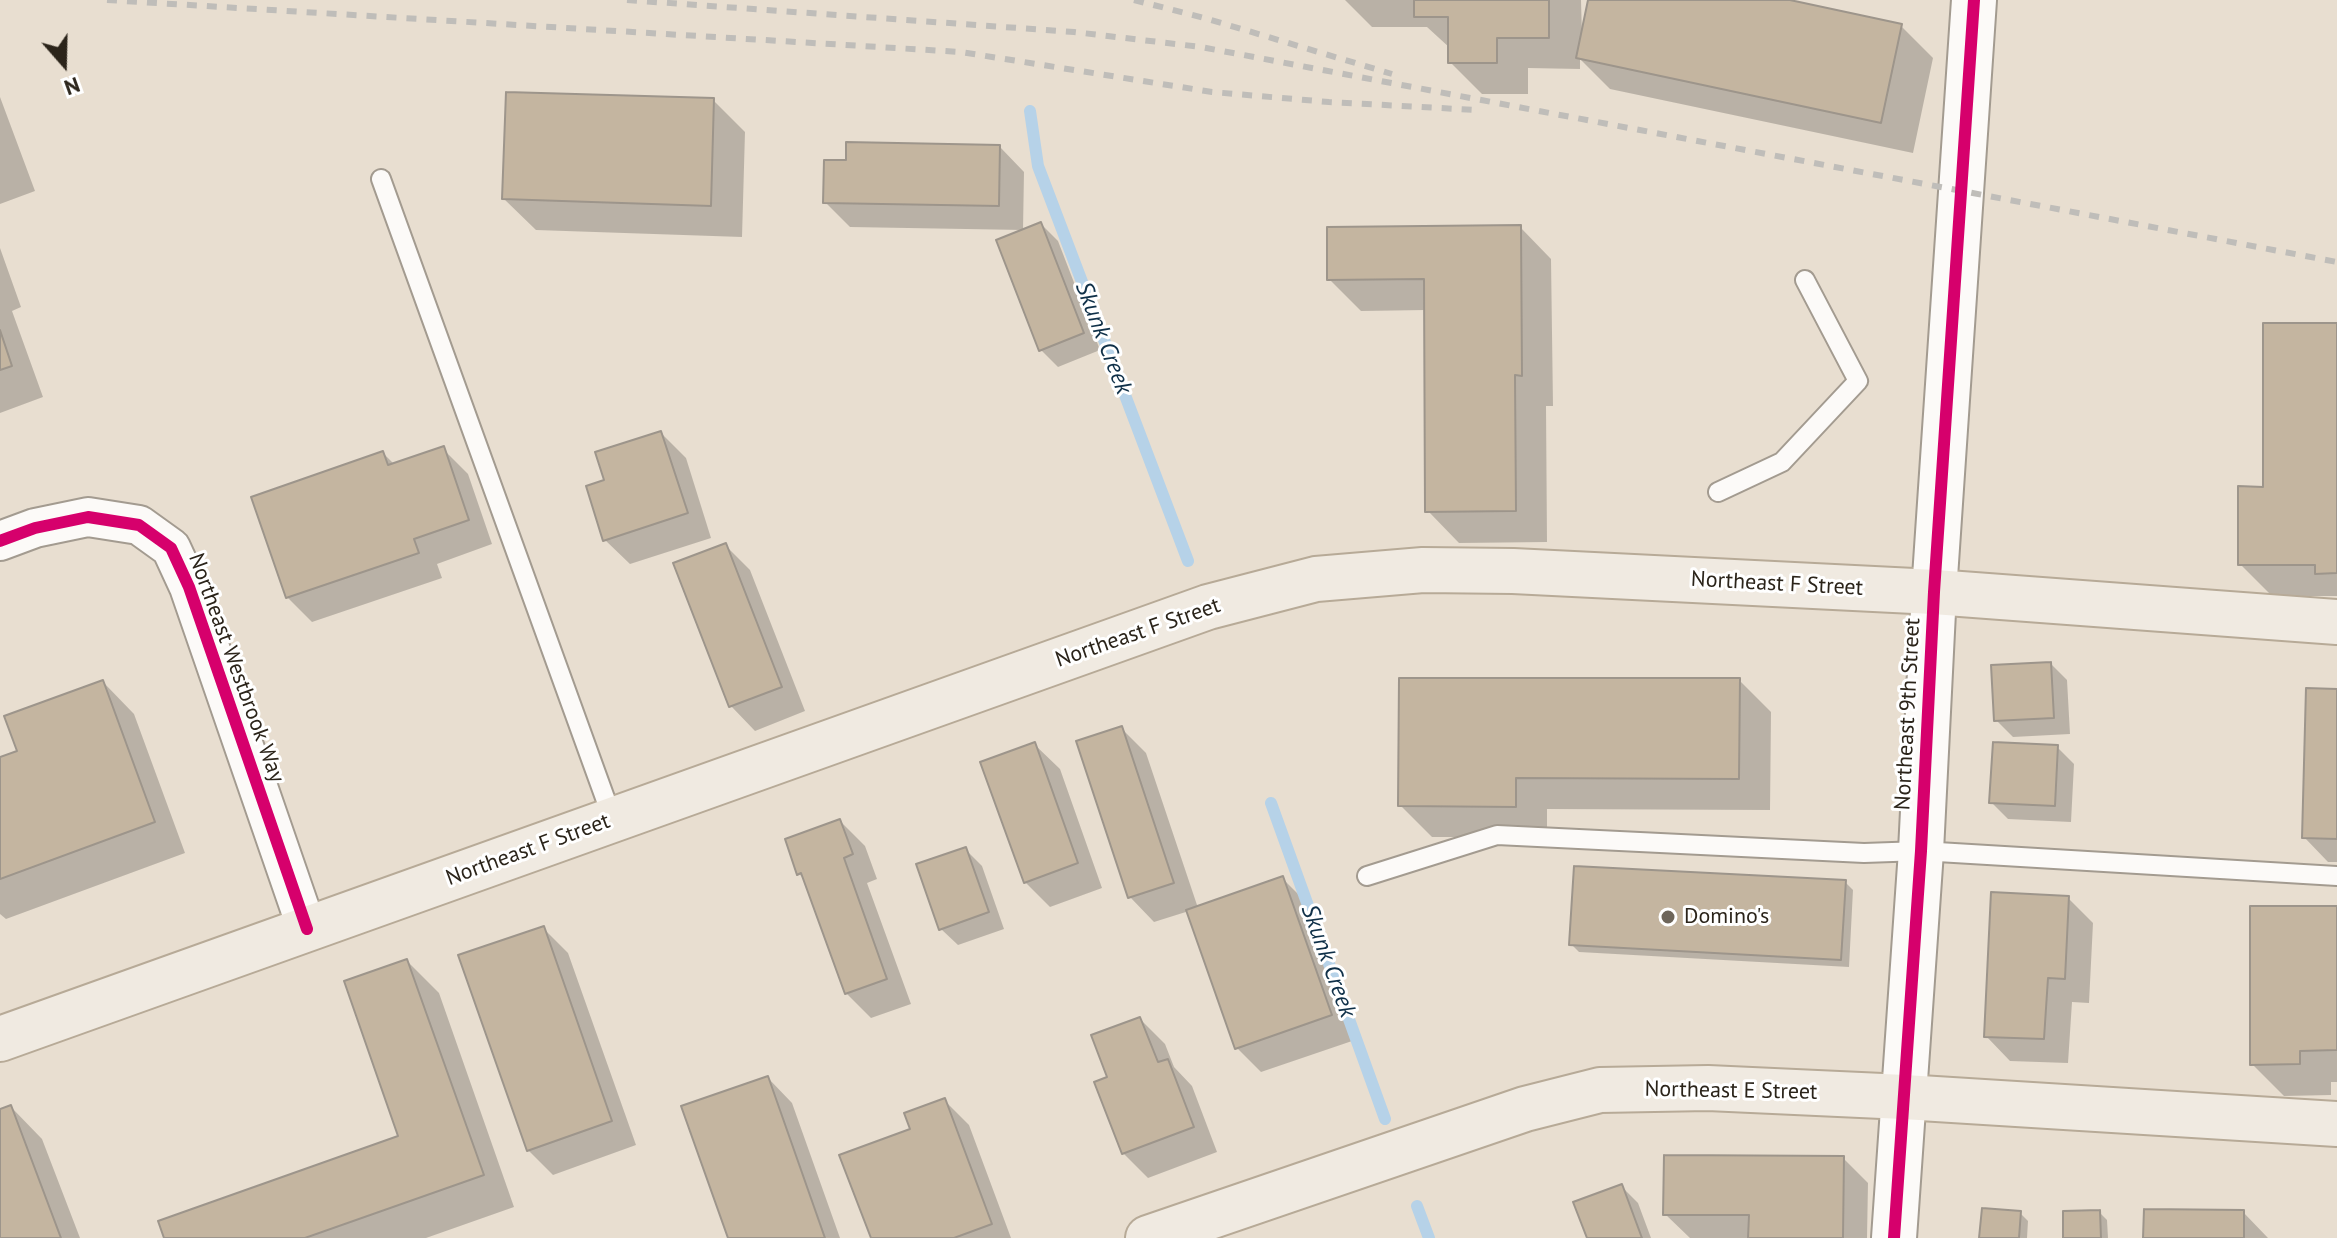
<!DOCTYPE html>
<html>
<head>
<meta charset="utf-8">
<style>
	body { margin:0 }
	#map { position:relative; width:2337px; height:1238px; overflow:hidden; background:#e8ded0; font-family:"PT Sans",sans-serif }
	canvas { display:block }
	.north { position:absolute; left:24px; top:24px; width:80px; height:80px; -webkit-text-stroke:6px #fff; paint-order:stroke; rotate:160deg; font-size:22px; font-weight:700; line-height:32px; text-align:center; color:#2b241a }
	.north::after { content:''; display:block; margin:auto; width:28px; height:36px; background:#2b241a; clip-path:polygon(50% 0,100% 100%,50% 72%,0 100%) }
</style>
</head>
<body>
<div id="map">
<canvas width="2337" height="1238"></canvas>
<div class="north">N</div>
</div>
<script>
const ctx = document.querySelector('canvas').getContext('2d');
ctx.lineJoin = 'round';
function fillPath(path, color) {
  ctx.fillStyle = color;
  ctx.fill(path, 'evenodd');
}
function shape(rows) {
  const path = new Path2D();
  for (const r of rows) {
    path.moveTo(r[0], r[1]);
    for (let i = 2; i < r.length; i += 2) path.lineTo(r[i], r[i + 1]);
  }
  return path;
}
function trace(path, color, width, dash) {
  ctx.strokeStyle = color;
  ctx.lineWidth = width;
  ctx.lineCap = dash ? 'butt' : 'round';
  ctx.setLineDash(dash || []);
  ctx.stroke(path);
}
function drawText(font, color, halo, rows, align = 'center') {
  ctx.font = font + ' "PT Sans",sans-serif';
  ctx.lineWidth = 6;
  ctx.setLineDash([]);
  ctx.textBaseline = 'middle';
  ctx.strokeStyle = halo;
  ctx.fillStyle = color;
  for (const [text, x, y, turn = 0] of rows) {
    ctx.save();
    ctx.translate(x, y);
    ctx.rotate((+turn || 0) * Math.PI / 180);
    ctx.textAlign = isNaN(turn) ? turn : align;
    if (halo) ctx.strokeText(text, 0, 0);
    ctx.fillText(text, 0, 0);
    ctx.restore();
  }
}
fillPath(shape([
	[1345,0,1581,0,1582,37,1590,0,1780,0,1901,26,1933,58,1913,153,1610,89,1580,59,1580,69,1528,68,1528,94,1482,94,1450,62,1450,48,1427,27,1372,27],
	[0,97,35,191,0,204],
	[713,100,745,132,742,237,536,230,504,199],
	[1000,147,1024,172,1023,230,850,227,825,202],
	[1041,224,1058,241,1100,350,1058,367,1041,350],
	[1520,227,1551,259,1553,406,1546,406,1547,542,1459,543,1428,511,1426,310,1361,311,1329,279],
	[0,248,21,307,12,311,43,397,0,413],
	[2337,325,2337,596,2272,596,2240,564,2265,489],
	[661,433,686,458,711,538,630,564,605,540,607,482],
	[443,449,468,474,492,544,437,564,442,578,312,622,287,597,383,453,395,465],
	[725,545,750,570,805,711,755,731,731,706],
	[2051,664,2067,680,2070,734,2013,737,1996,720],
	[1739,680,1771,712,1770,810,1547,809,1547,837,1432,837,1400,805],
	[103,682,134,714,185,853,6,919,0,914,0,760,20,752],
	[2337,691,2337,862,2328,862,2304,837],
	[1121,728,1146,753,1198,908,1283,879,1307,903,1355,1040,1261,1072,1236,1047,1189,911,1154,922,1130,897],
	[1035,745,1060,769,1102,888,1050,907,1025,882],
	[2057,747,2074,764,2071,822,2008,819,1991,802],
	[840,821,865,846,877,879,867,883,911,1004,871,1018,846,993,806,880,799,874],
	[965,849,982,866,1004,929,958,945,941,929],
	[1845,882,1853,890,1849,967,1579,952,1571,944],
	[2068,898,2093,923,2089,1003,2072,1002,2068,1063,2010,1061,1986,1036],
	[2337,908,2337,1082,2331,1082,2331,1095,2284,1096,2252,1064],
	[543,928,568,953,636,1145,553,1175,528,1150],
	[407,961,439,993,514,1207,426,1238,166,1238,401,1138],
	[1140,1019,1165,1044,1174,1067,1192,1086,1217,1152,1148,1178,1123,1153,1110,1078],
	[768,1078,792,1103,840,1238,730,1238],
	[944,1100,969,1125,1011,1238,873,1238,912,1130],
	[11,1107,42,1139,80,1238,0,1238,0,1111],
	[1843,1158,1868,1183,1867,1238,1690,1238,1665,1214],
	[1621,1186,1638,1203,1651,1238,1589,1238],
	[2099,1212,2107,1220,2108,1238,2065,1238],
	[2243,1212,2268,1238,2145,1238],
	[2020,1213,2028,1221,2027,1238,1981,1238]
]), '#0003');
trace(shape([
	[1030,111,1038,166,1188,561],
	[1271,803,1385,1119],
	[1417,1206,1429,1238]
]), '#b6d2e8', 12);
const building = shape([
	[1414,0,1549,0,1549,38,1497,38,1497,63,1448,63,1448,17,1414,17,1414,0],
	[1588,0,1790,0,1902,24,1881,123,1576,58,1588,0],
	[506,92,714,98,711,206,502,199,506,92],
	[846,142,1000,145,999,206,823,203,824,160,846,160,846,142],
	[1041,222,1084,333,1039,351,996,240,1041,222],
	[1521,225,1522,376,1515,375,1516,511,1425,512,1424,279,1327,280,1327,227,1521,225],
	[2263,323,2337,323,2337,573,2315,574,2315,565,2238,565,2238,486,2263,487,2263,323],
	[0,330,12,366,0,370,0,330],
	[661,431,688,513,603,541,586,486,604,480,595,452,661,431],
	[444,446,469,520,414,539,419,553,286,598,251,497,383,451,388,465,444,446],
	[726,543,782,687,729,707,673,563,726,543],
	[2051,662,2054,718,1994,721,1991,665,2051,662],
	[1399,678,1740,678,1739,779,1516,778,1516,807,1398,806,1399,678],
	[103,680,155,822,0,879,0,757,17,751,4,716,103,680],
	[2306,688,2337,689,2337,839,2302,838,2306,688],
	[1122,726,1174,883,1128,898,1076,741,1122,726],
	[1035,742,1078,863,1024,883,980,762,1035,742],
	[1993,742,2058,745,2055,806,1989,803,1993,742],
	[840,819,853,854,844,858,887,979,845,994,801,873,797,875,785,839,840,819],
	[966,847,989,912,939,930,916,864,966,847],
	[1574,866,1846,880,1841,960,1569,945,1574,866],
	[1283,876,1332,1015,1235,1049,1186,910,1283,876],
	[1991,892,2069,896,2065,979,2048,978,2044,1039,1984,1037,1991,892],
	[2250,906,2337,906,2337,1050,2300,1051,2300,1064,2250,1065,2250,906],
	[544,926,612,1121,527,1151,458,955,544,926],
	[407,959,484,1175,305,1238,164,1238,158,1221,398,1136,344,981,407,959],
	[1140,1017,1158,1062,1168,1059,1194,1127,1122,1154,1094,1082,1107,1077,1091,1035,1140,1017],
	[768,1076,825,1238,728,1238,681,1106,768,1076],
	[945,1098,992,1224,954,1238,871,1238,839,1155,910,1129,904,1113,945,1098],
	[11,1105,61,1238,0,1238,0,1109,11,1105],
	[1664,1155,1844,1156,1843,1238,1748,1238,1749,1215,1663,1215,1664,1155],
	[1622,1184,1642,1238,1587,1238,1573,1202,1622,1184],
	[1982,1208,2021,1211,2019,1238,1979,1238,1982,1208],
	[2144,1209,2244,1210,2244,1238,2143,1238,2144,1209],
	[2100,1210,2101,1238,2063,1238,2063,1211,2100,1210]
]);
fillPath(building, '#c4b5a0');
trace(building, '#9d958b', 2);
const service = shape([
	[381,179,613,820],
	[1718,492,1782,462,1858,381,1805,280],
	[1367,876,1497,835,1864,853,1921,851,2337,876]
]);
const minor = shape([
	[0,541,35,528,88,517,139,525,171,548,189,587,307,929]
]);
const tertiary = shape([
	[1894,1238,1921,851,1934,592,1974,0]
]);
const primary = shape([
	[0,1039,1208,607,1316,579,1423,570,1513,571,1934,592,2337,622],
	[1148,1238,1525,1109,1600,1090,1708,1088,1904,1097,2337,1124]
]);
trace(service, '#a39b90', 22);
trace(minor, '#a39b90', 42);
trace(tertiary, '#a39b90', 48);
trace(primary, '#b7aa97', 48);
trace(service, '#fcfaf8', 18);
trace(minor, '#fcfaf8', 38);
trace(tertiary, '#fcfaf8', 44);
trace(primary, '#f0eae1', 44);
trace(shape([
	[107,0,961,52,1212,92,1329,102,1477,110],
	[627,0,1074,32,1201,47,2337,262],
	[1134,0,1208,19,1392,74]
]), '#bfbdb9', 6, [10, 10]);
trace(shape([
	[0,541,35,528,88,517,139,525,171,548,189,587,307,929],
	[1894,1238,1921,851,1934,592,1974,0]
]), '#d6006c', 12);
for (const [x, y, r, color] of [
	[1668,917,8,"#6d655a"]
]) {
  const dot = new Path2D();
  dot.arc(x, y, r, 0, 2 * Math.PI);
  ctx.fillStyle = color;
  ctx.fill(dot);
  trace(dot, '#fff', 3);
}
drawText('22px', '#2b241a', '#fff', [
	["Northeast F Street",1777,584,3],
	["Northeast F Street",1138,633,-19],
	["Northeast Westbrook Way",236,668,70],
	["Northeast 9th Street",1908,714,-87],
	["Northeast F Street",528,850,-20],
	["Northeast E Street",1731,1091,1]
]);
drawText('22px', '#2b241a', '#fff', [
	["Domino's",1684,917]
], 'left');
drawText('italic 24px', '#0f3048', '#fff', [
	["Skunk Creek",1103,338,69],
	["Skunk Creek",1328,961,70]
]);
</script>
</body>
</html>
